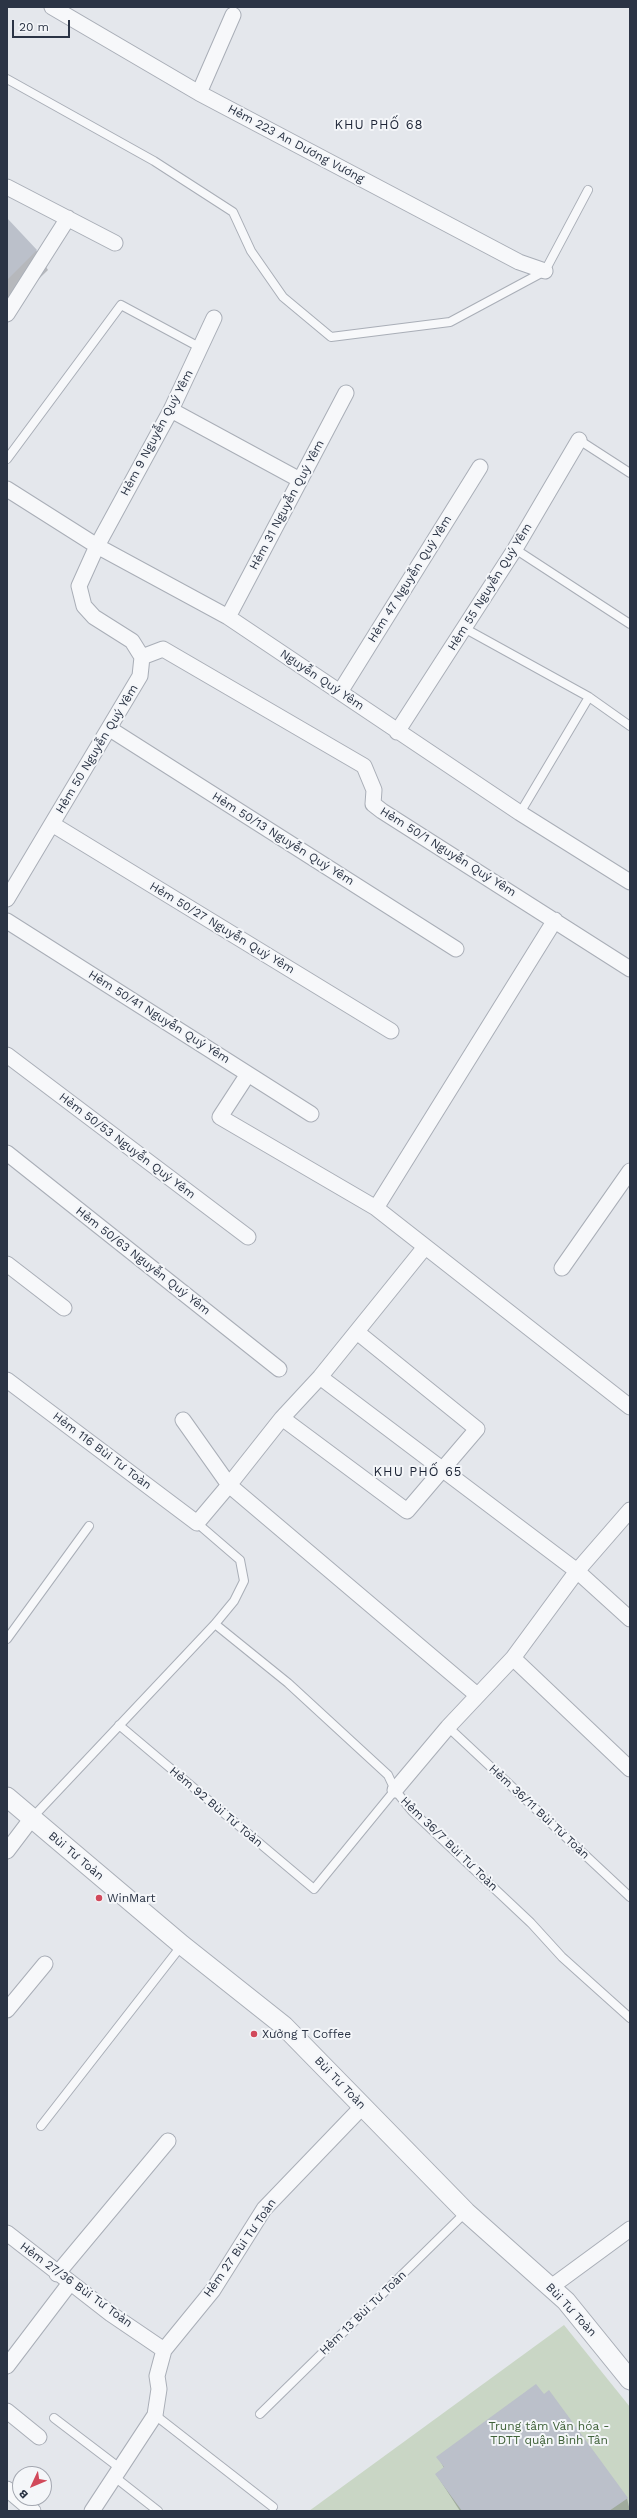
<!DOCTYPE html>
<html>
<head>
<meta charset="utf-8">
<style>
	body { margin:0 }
	#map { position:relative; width:637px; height:2518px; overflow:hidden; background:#e4e7ec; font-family:"Work Sans",sans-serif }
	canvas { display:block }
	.frame { position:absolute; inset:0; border:8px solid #2b3445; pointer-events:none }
	.north { position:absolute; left:12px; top:2466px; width:40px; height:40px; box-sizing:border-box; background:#f4f6f9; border:1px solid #a4a8b1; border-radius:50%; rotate:226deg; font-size:11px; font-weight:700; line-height:16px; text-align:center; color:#2b3445 }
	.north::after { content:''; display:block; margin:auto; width:14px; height:18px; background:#d1495b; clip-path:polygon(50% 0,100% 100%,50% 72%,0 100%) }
	.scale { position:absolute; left:12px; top:20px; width:58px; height:18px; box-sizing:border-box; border:2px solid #2b3445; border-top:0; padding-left:5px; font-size:12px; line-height:14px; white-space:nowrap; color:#2b3445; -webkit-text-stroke:3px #f4f6f9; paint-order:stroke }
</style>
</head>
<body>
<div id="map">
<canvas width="637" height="2518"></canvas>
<div class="frame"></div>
<div class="north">B</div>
<div class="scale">20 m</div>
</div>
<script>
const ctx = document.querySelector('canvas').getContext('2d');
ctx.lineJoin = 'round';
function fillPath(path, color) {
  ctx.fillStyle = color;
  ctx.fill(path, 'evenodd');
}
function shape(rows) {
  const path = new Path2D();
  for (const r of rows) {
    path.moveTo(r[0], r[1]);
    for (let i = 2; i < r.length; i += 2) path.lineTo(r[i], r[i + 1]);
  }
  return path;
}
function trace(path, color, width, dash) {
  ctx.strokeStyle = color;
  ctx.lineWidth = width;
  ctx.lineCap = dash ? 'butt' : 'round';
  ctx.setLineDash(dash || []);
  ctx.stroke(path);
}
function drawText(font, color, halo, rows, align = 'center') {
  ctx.font = font + ' "Work Sans",sans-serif';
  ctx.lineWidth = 4;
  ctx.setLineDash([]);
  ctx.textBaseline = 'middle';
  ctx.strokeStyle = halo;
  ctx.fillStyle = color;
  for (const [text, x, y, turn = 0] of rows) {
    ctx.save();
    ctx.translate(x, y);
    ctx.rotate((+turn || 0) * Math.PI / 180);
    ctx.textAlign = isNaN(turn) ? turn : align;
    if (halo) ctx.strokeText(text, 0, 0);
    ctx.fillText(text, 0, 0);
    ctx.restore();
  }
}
fillPath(shape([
	[564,2325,630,2407,630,2511,309,2511]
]), '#c9d6c5');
fillPath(shape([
	[7,219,36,250,48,270,7,310],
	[438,2457,627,2498,630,2511,460,2511,436,2474,444,2468]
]), '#0003');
fillPath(shape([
	[7,218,37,250,7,280],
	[536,2384,544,2394,549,2390,628,2498,609,2511,462,2511,435,2474,444,2467,436,2457]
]), '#bbc0ca');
const service = shape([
	[7,79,154,161,233,212,251,251,283,297,331,337,450,322,545,271,588,190],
	[579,440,630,473],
	[7,459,121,305,201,348],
	[515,549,630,624],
	[464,628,589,697,630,726],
	[520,813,589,697],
	[215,1624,288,1683,388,1775,395,1790,412,1811,531,1923,562,1957,630,2018],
	[7,1639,89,1526],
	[119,1725,314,1889,395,1790],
	[448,1727,630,1897],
	[32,1818,215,1624,234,1601,244,1581,240,1560,197,1523],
	[41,2126,182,1945],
	[260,2414,466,2212],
	[155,2415,273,2507],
	[54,2418,121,2469],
	[116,2478,158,2511]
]);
const minor = shape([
	[52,7,199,93,519,262,545,271],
	[199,93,233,15],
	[7,187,115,243],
	[7,314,68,218],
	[171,410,300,480],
	[7,489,97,546,228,617,520,813,630,882],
	[228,617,346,393],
	[142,657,163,649,364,766,374,790,373,804,382,811,630,969],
	[340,692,480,467],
	[110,729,456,949],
	[397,732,515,549,579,440],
	[52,824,391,1031],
	[7,899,140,676,142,657,132,641,94,617,84,606,79,586,97,546,171,410,214,318],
	[7,921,311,1114],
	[7,1055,248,1237],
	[248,1074,220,1117,376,1208,630,1407],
	[7,1153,279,1369],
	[376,1208,555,920],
	[425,1247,320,1377,282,1418,229,1485,477,1695],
	[7,1264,64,1308],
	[562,1268,630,1171],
	[320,1377,577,1571,630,1619],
	[7,1380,197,1523,229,1485,183,1420],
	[282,1418,407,1511,477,1429,357,1332],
	[513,1658,630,1769],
	[395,1790,448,1727,513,1658,577,1571,630,1510],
	[7,1851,32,1818],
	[7,2010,45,1964],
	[7,2233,111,2314,164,2350],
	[57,2274,168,2141],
	[551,2287,630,2229],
	[7,2366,70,2283],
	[7,2411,39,2437],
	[7,2489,33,2511],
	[92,2511,155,2415,159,2389,157,2376,164,2350,213,2290,264,2209,363,2106]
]);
const tertiary = shape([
	[7,1797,182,1945,284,2026,466,2212,566,2301,630,2380]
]);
trace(service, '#a9aeb7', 10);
trace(minor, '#a9aeb7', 17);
trace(tertiary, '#a9aeb7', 21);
trace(service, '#f7f8fa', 8);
trace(minor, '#f7f8fa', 15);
trace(tertiary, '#f7f8fa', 19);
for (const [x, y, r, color] of [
	[99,1898,4,"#d1495b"],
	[254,2034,4,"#d1495b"]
]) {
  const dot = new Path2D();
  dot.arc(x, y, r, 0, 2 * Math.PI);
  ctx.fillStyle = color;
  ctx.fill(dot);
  trace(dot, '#f4f6f9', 1.5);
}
drawText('12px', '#2b3445', '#f4f6f9', [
	["Hẻm 223 An Dương Vương",296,144,28],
	["Hẻm 9 Nguyễn Quý Yêm",157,433,-62],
	["Hẻm 31 Nguyễn Quý Yêm",287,505,-62],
	["Hẻm 47 Nguyễn Quý Yêm",410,579,-58],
	["Hẻm 55 Nguyễn Quý Yêm",490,587,-58],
	["Nguyễn Quý Yêm",322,680,34],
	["Hẻm 50 Nguyễn Quý Yêm",97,749,-59],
	["Hẻm 50/13 Nguyễn Quý Yêm",283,839,32],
	["Hẻm 50/1 Nguyễn Quý Yêm",448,852,32],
	["Hẻm 50/27 Nguyễn Quý Yêm",222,928,31],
	["Hẻm 50/41 Nguyễn Quý Yêm",159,1017,32],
	["Hẻm 50/53 Nguyễn Quý Yêm",127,1146,37],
	["Hẻm 50/63 Nguyễn Quý Yêm",143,1261,38],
	["Hẻm 116 Bùi Tư Toàn",102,1451,37],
	["Hẻm 92 Bùi Tư Toàn",216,1807,40],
	["Hẻm 36/11 Bùi Tư Toàn",539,1812,43],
	["Hẻm 36/7 Bùi Tư Toàn",449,1844,44],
	["Bùi Tư Toàn",76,1856,40],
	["Bùi Tư Toàn",340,2083,46],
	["Hẻm 27 Bùi Tư Toàn",240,2248,-55],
	["Hẻm 27/36 Bùi Tư Toàn",76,2285,36],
	["Bùi Tư Toàn",571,2310,47],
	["Hẻm 13 Bùi Tư Toàn",363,2313,-44]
]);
drawText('12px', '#2b3445', '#f4f6f9', [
	["WinMart",107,1898],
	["Xưởng T Coffee",262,2034]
], 'left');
drawText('12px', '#3f6138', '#f4f6f9', [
	["Trung tâm Văn hóa -",549,2426],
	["TDTT quận Bình Tân",549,2440]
]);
ctx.letterSpacing = '1px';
drawText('13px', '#1d2536', '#f4f6f9', [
	["KHU PHỐ 68",379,125],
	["KHU PHỐ 65",418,1472]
]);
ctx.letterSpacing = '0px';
</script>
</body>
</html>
